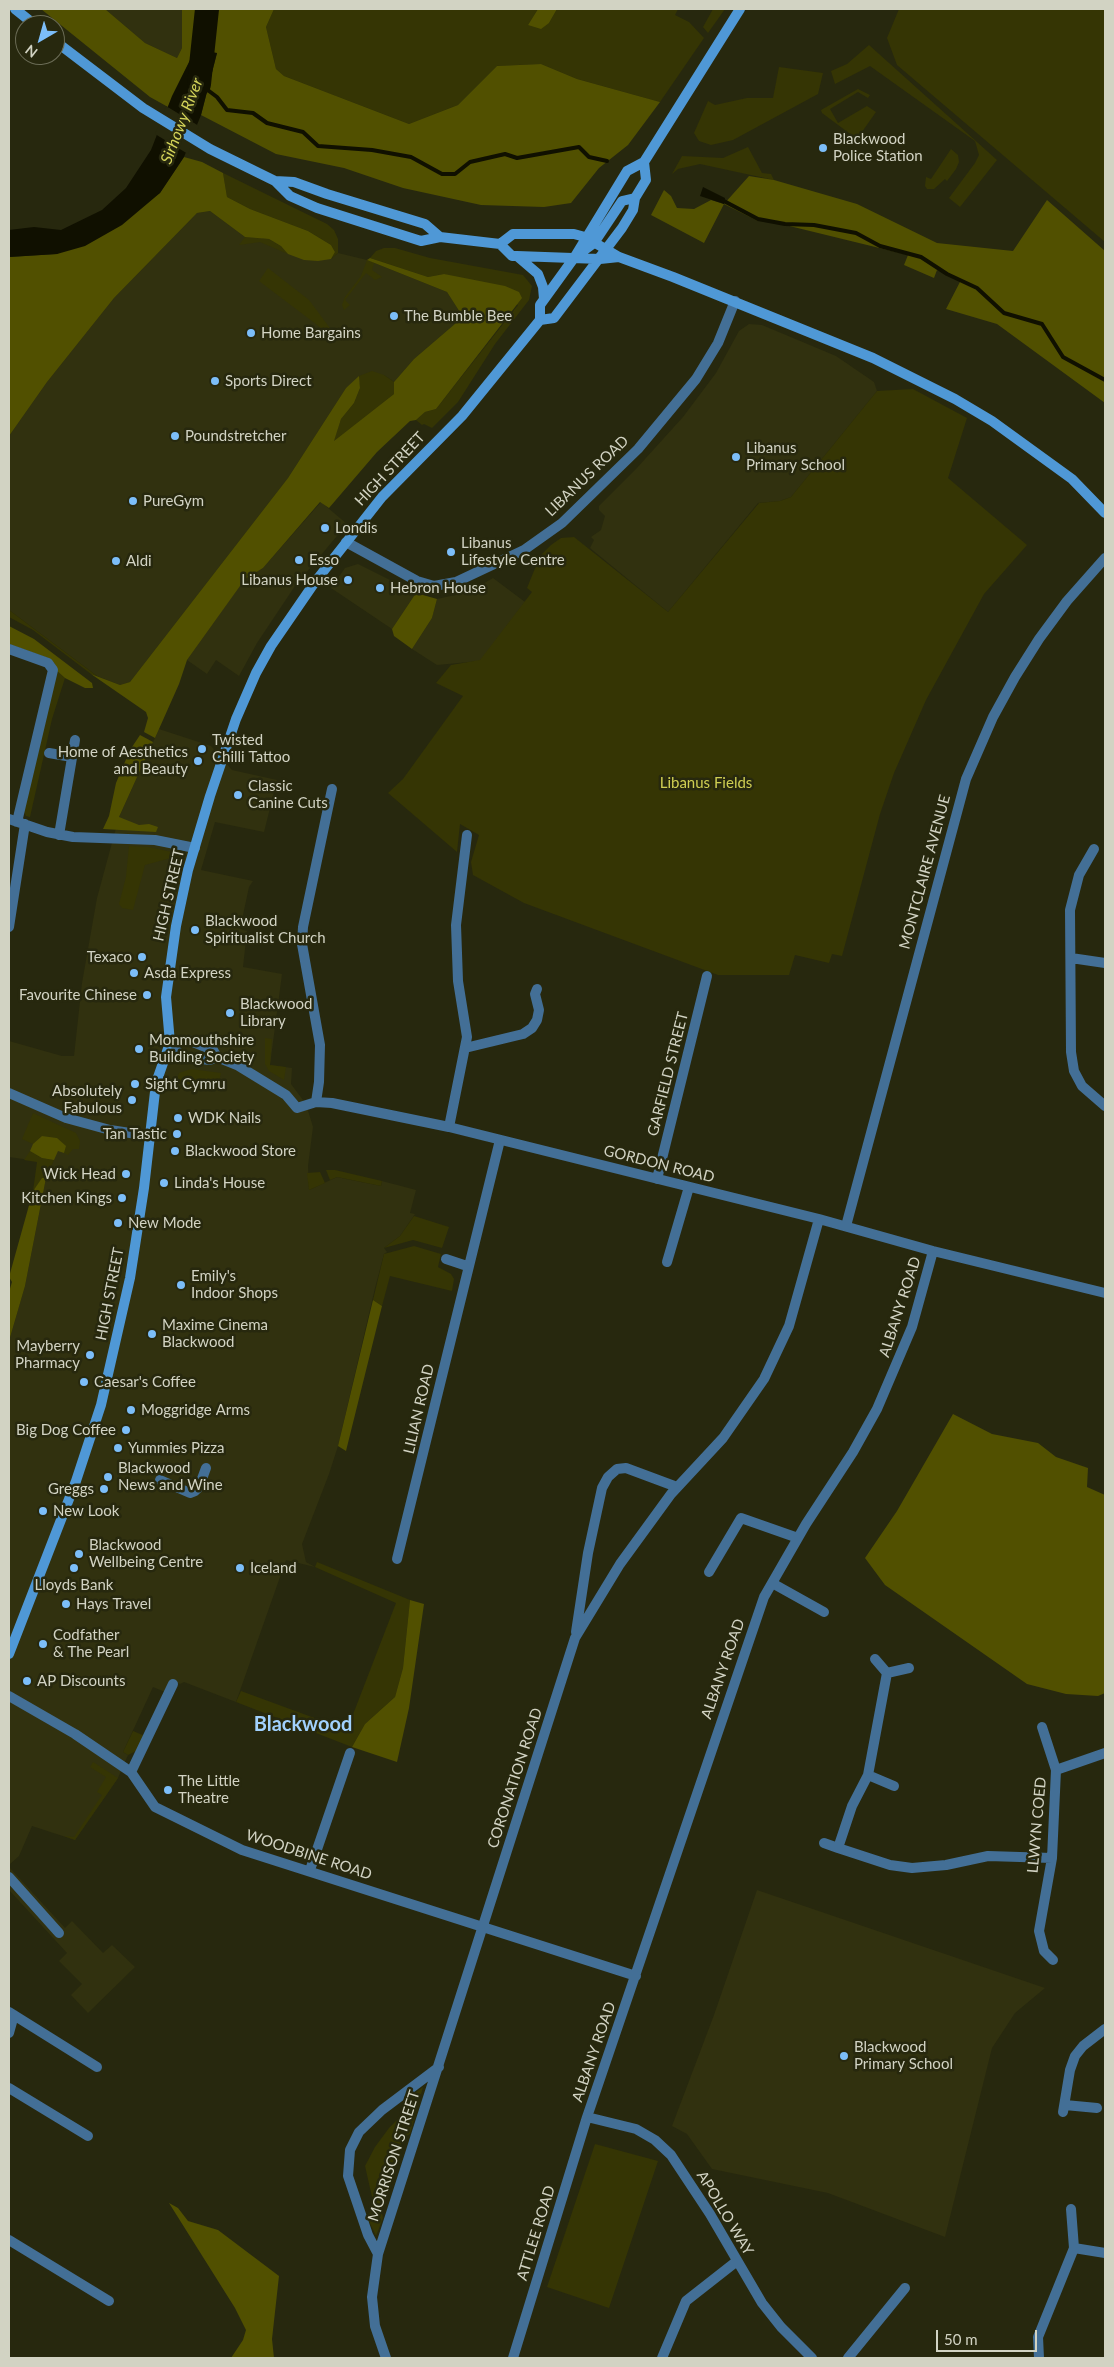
<!DOCTYPE html>
<html>
<head>
<meta charset="utf-8">
<style>
	body { margin:0 }
	#map { position:relative; width:1114px; height:2367px; overflow:hidden; background:#27280e; font-family:Lato,sans-serif }
	canvas { display:block }
	.frame { position:absolute; inset:0; border:10px solid #d2d3c3; pointer-events:none }
	.north { position:absolute; left:15px; top:15px; width:50px; height:50px; box-sizing:border-box; background:#27280e; border:1px solid #6b6c56; border-radius:50%; rotate:218deg; font-size:14px; font-weight:700; line-height:20px; text-align:center; color:#d2d3c3 }
	.north::after { content:''; display:block; margin:auto; width:18px; height:22px; background:#7cbef9; clip-path:polygon(50% 0,100% 100%,50% 72%,0 100%) }
	.scale { position:absolute; left:936px; top:2330px; width:101px; height:22px; box-sizing:border-box; border:2px solid #d2d3c3; border-top:0; padding-left:6px; font-size:15px; line-height:18px; white-space:nowrap; color:#d2d3c3; -webkit-text-stroke:4px #27280e; paint-order:stroke }
</style>
</head>
<body>
<div id="map">
<canvas width="1114" height="2367"></canvas>
<div class="frame"></div>
<div class="north">N</div>
<div class="scale">50 m</div>
</div>
<script>
const ctx = document.querySelector('canvas').getContext('2d');
ctx.lineJoin = 'round';
function fillPath(path, color) {
  ctx.fillStyle = color;
  ctx.fill(path, 'evenodd');
}
function shape(rows) {
  const path = new Path2D();
  for (const r of rows) {
    path.moveTo(r[0], r[1]);
    for (let i = 2; i < r.length; i += 2) path.lineTo(r[i], r[i + 1]);
  }
  return path;
}
function trace(path, color, width, dash) {
  ctx.strokeStyle = color;
  ctx.lineWidth = width;
  ctx.lineCap = dash ? 'butt' : 'round';
  ctx.setLineDash(dash || []);
  ctx.stroke(path);
}
function drawText(font, color, halo, rows, align = 'center') {
  ctx.font = font + ' Lato,sans-serif';
  ctx.lineWidth = 5;
  ctx.setLineDash([]);
  ctx.textBaseline = 'middle';
  ctx.strokeStyle = halo;
  ctx.fillStyle = color;
  for (const [text, x, y, turn = 0] of rows) {
    ctx.save();
    ctx.translate(x, y);
    ctx.rotate((+turn || 0) * Math.PI / 180);
    ctx.textAlign = isNaN(turn) ? turn : align;
    if (halo) ctx.strokeText(text, 0, 0);
    ctx.fillText(text, 0, 0);
    ctx.restore();
  }
}
fillPath(shape([
	[105,9,182,9,182,48,177,58,145,43],
	[210,211,245,237,257,237,331,259,338,253,367,260,447,292,463,317,414,359,394,382,384,375,346,388,288,478,130,682,120,685,97,676,9,610,9,436,47,382,114,298,197,213],
	[749,324,762,325,836,356,874,382,877,391,791,497,780,501,758,503,668,612,590,548,594,540,591,537,601,530,605,516,599,510,599,506,636,469,683,417,716,373,739,331],
	[321,502,347,524,295,586,257,643,239,676,216,660,207,674,187,660,245,578,263,568],
	[358,564,416,593,392,629,331,588,345,568],
	[493,578,525,602,480,661,437,665,412,649,432,618,437,599,469,592],
	[159,729,211,746,232,770,277,780,264,832,215,822,201,870,253,881,249,887,240,929,247,931,243,967,282,974,270,1065,292,1068,291,1084,306,1104,313,1127,308,1166,309,1190,337,1177,381,1186,382,1181,416,1190,410,1213,415,1214,400,1236,384,1248,387,1252,384,1254,375,1288,338,1446,329,1474,302,1544,306,1562,315,1567,286,1560,236,1702,184,1682,180,1684,171,1680,165,1692,153,1687,123,1752,128,1755,118,1778,75,1840,32,1826,19,1856,9,1865,9,1341,25,1286,46,1178,53,1161,37,1161,9,1157,9,1041,62,1056,74,1056,82,983,97,898,119,817],
	[9,1867,65,1928,72,1921,103,1953,112,1945,135,1967,88,2013,71,1995,82,1984,59,1961,67,1953,9,1890],
	[757,1890,1045,1988,1015,2013,992,2048,945,2237,828,2193,712,2169,687,2134,672,2126,714,2015]
]), '#31310f');
fillPath(shape([
	[274,9,538,9,528,25,549,23,557,9,678,9,675,15,689,22,704,38,660,102,577,79,541,64,497,66,458,105,409,124,284,76,276,69,266,27],
	[713,9,725,9,708,33,703,27],
	[899,9,1105,9,1105,242,897,65,887,38],
	[869,45,997,160,960,207,949,198,975,163,979,155,975,141,870,66,835,84,831,71,847,64],
	[779,67,823,73,818,94,733,140,711,145,699,141,694,133,708,101,715,105,747,98,773,98],
	[858,89,870,95,868,98,858,92,830,109,838,123,867,106,876,112,857,139,822,113,821,110],
	[748,147,762,173,771,174,774,180,700,164,678,169,672,174,682,156,723,158],
	[951,149,958,155,959,162,956,169,947,181,945,179,934,189,927,189,925,186,926,177,931,179],
	[223,173,327,224,334,230,338,239,338,253,331,259,335,252,331,245,308,231,250,209,227,197],
	[245,237,269,239,281,246,288,254,260,242,239,245],
	[384,248,395,248,430,258,523,275,532,286,529,300,495,344,458,402,432,428,424,424,422,425,416,420,425,412,436,409,518,305,444,274,428,277,370,258,376,251],
	[367,260,374,263,372,270,382,277,375,280,366,273,345,300,350,305,344,310,342,305,345,297,361,276],
	[268,268,309,300,338,339,337,340,259,281],
	[372,371,384,375,394,382,394,394,333,442,341,419,354,403,360,388,359,376],
	[913,389,967,418,948,478,1027,545,984,594,926,700,894,773,880,814,842,956,832,954,829,963,795,955,789,975,718,975,524,903,473,875,471,862,479,835,460,824,457,852,388,793,403,779,463,696,436,683,451,665,480,660,532,592,527,588,540,556,551,545,561,538,574,537,668,612,759,503,780,501,791,497,877,391],
	[9,610,97,676,91,674,33,630,9,617],
	[56,670,65,678,52,719,30,817,26,816,24,812],
	[129,846,148,847,172,852,178,856,145,865,133,910,122,908,119,904,126,877],
	[265,1038,272,1039,270,1065,286,1067,284,1080,269,1071,265,1064],
	[191,1069,221,1073,218,1085,213,1088,176,1082,179,1073],
	[33,1113,76,1133,80,1141,79,1149,73,1149,68,1155,64,1153,65,1146,57,1138,42,1136,33,1144,22,1139],
	[30,1151,42,1158,54,1160,46,1178,42,1179,33,1191,37,1162,24,1160],
	[326,1170,335,1170,382,1181,381,1186,337,1177,330,1180],
	[320,1172,325,1183,309,1190,307,1173],
	[414,1216,449,1227,442,1248,413,1240,384,1248,400,1236],
	[414,1246,441,1254,438,1267,451,1274,454,1279,452,1291,390,1276,382,1306,373,1300,384,1254],
	[317,1562,410,1600,403,1668,395,1697,365,1724,352,1747,236,1702,241,1691,347,1730,396,1603,315,1567],
	[133,1731,145,1736,138,1750,128,1755,123,1752],
	[93,1762,118,1778,75,1840,64,1836,74,1837,102,1795,97,1792,106,1777,90,1767],
	[423,2087,410,2134,403,2138,381,2208,383,2218,376,2236,366,2215,375,2210,365,2166,375,2147,389,2128,412,2105,407,2099],
	[595,2144,658,2161,609,2308,547,2287]
]), '#353504');
fillPath(shape([
	[41,9,105,9,145,43,177,58,182,48,182,9,274,9,266,27,276,69,284,76,409,124,458,105,497,66,541,64,577,79,660,102,628,145,599,168,571,203,544,207,481,205,403,188,344,168,276,154,201,115,217,53,195,50,168,107,150,97],
	[538,9,557,9,549,23,541,29,528,25],
	[184,157,202,162,223,173,227,197,250,209,308,231,331,245,335,252,331,259,318,261,304,260,288,254,281,246,269,239,245,237,210,211,197,213,114,298,47,382,9,436,9,257,57,254,160,193],
	[749,176,774,180,857,204,937,243,1013,251,1047,200,1105,251,1105,403,997,324,946,309,961,280,937,270,934,278,904,265,908,255,769,221,758,221,724,204,704,243,651,215,664,190,671,196,677,208,694,209,711,200,724,204],
	[370,258,428,277,444,274,505,286,519,292,522,298,436,409,425,412,416,420,410,421,377,452,329,508,320,502,263,568,245,579,187,660,179,684,155,738,144,732,148,718,146,712,91,674,120,685,130,682,288,478,346,388,359,376,360,388,354,403,341,419,334,441,394,394,394,382,414,359,463,317,447,292,367,260],
	[416,593,437,599,432,618,412,649,394,636,392,629],
	[9,626,34,639,92,683,93,688,85,688,65,678,56,670,55,664,48,658,9,644],
	[140,735,153,742,119,817,139,825,149,824,158,827,156,832,103,829,109,816,116,783,130,750],
	[42,1136,57,1138,66,1146,64,1153,58,1151,54,1160,42,1158,30,1151,33,1144],
	[42,1178,46,1178,25,1286,9,1341,9,1292,12,1282,9,1277,33,1191],
	[373,1300,382,1306,346,1451,338,1446],
	[953,1414,992,1434,1038,1443,1056,1457,1088,1468,1087,1487,1105,1495,1105,1693,1098,1696,1066,1694,1027,1684,885,1585,865,1558,897,1511],
	[410,1600,424,1604,409,1708,397,1762,352,1747,365,1724,395,1697,403,1668],
	[169,2203,178,2208,188,2221,218,2230,279,2276,272,2339,274,2358,231,2358,243,2340,246,2330,235,2308]
]), '#515000');
fillPath(shape([
	[195,50,217,53,201,115,184,157,160,193,122,225,85,246,57,254,9,257,9,230,34,227,61,230,102,210,126,188,151,150,172,96],
	[703,187,725,198,724,204,700,196]
]), '#101000');
fillPath(shape([
	[166,106,199,126,188,154,155,134]
]), '#27280e');
trace(shape([
	[205,88,217,97,227,110,253,113,267,123,303,132,318,146,372,150,411,157,442,174,455,174,470,162,505,154,517,158,579,147,589,157,607,161],
	[722,200,758,219,785,224,814,225,856,233,880,246,921,257,947,274,977,288,1004,313,1042,324,1063,357,1105,380]
]), '#101000', 4);
trace(shape([
	[199,84,207,9]
]), '#101000', 24);
trace(shape([
	[160,1480,190,1493,195,1491,199,1487,206,1468]
]), '#436f96', 10);
trace(shape([
	[346,542,417,581,434,586,456,582,524,550,562,523,638,449,696,379,718,343,735,301],
	[9,649,48,663,53,670,17,822],
	[49,753,72,757],
	[9,819,47,832,73,837,155,840,195,848],
	[59,835,75,740],
	[1094,849,1079,875,1070,910,1071,1052,1074,1071,1082,1086,1105,1106],
	[9,927,25,824],
	[1071,958,1105,963],
	[170,1043,188,1040,213,1050,217,1057,237,1065,286,1095,297,1108,316,1102,332,1103,449,1127,819,1219,933,1251,1105,1293],
	[170,1043,182,1057,210,1060,217,1057],
	[465,1048,523,1034,532,1028,537,1020,539,1010,535,994,537,989],
	[9,1093,66,1118,110,1130,150,1136],
	[316,1102,319,1082,320,1045,302,944,303,927,332,789],
	[449,1127,467,1037,458,981,456,925,467,835],
	[657,1179,707,976],
	[846,1226,966,779,993,717,1015,677,1039,639,1067,601,1105,558],
	[446,1259,467,1266],
	[667,1262,689,1187],
	[397,1559,500,1140],
	[709,1572,741,1518,798,1538],
	[772,1583,824,1612],
	[576,1632,588,1553,602,1488,608,1477,617,1469,626,1468,677,1487],
	[875,1659,887,1673,868,1775,852,1806,838,1848,890,1865,912,1868,946,1865,988,1856,1052,1858],
	[887,1673,909,1668],
	[9,1696,75,1734,131,1772,155,1807,242,1850,636,1976],
	[1042,1727,1056,1770,1052,1858,1039,1931,1044,1951,1053,1960],
	[1056,1770,1105,1753],
	[131,1772,173,1684],
	[868,1775,894,1786],
	[824,1843,838,1848],
	[310,1870,350,1753],
	[9,1877,59,1933],
	[9,2012,97,2067],
	[9,2033,14,2015],
	[9,2088,88,2136],
	[1065,2105,1097,2108],
	[1063,2112,1070,2070,1075,2056,1083,2046,1105,2029],
	[587,2117,636,2129,655,2140,671,2155,710,2214,762,2303,781,2327,812,2358],
	[9,2240,109,2301],
	[1074,2248,1105,2253],
	[378,2254,368,2235,348,2176,350,2150,359,2132,382,2110,439,2067],
	[386,2358,375,2326,372,2297,378,2254,575,1638,620,1564,671,1494,723,1438,764,1379,789,1326,819,1219],
	[513,2358,587,2117,764,1597,806,1524,853,1452,877,1409,912,1327,933,1251],
	[662,2358,686,2301,737,2261],
	[848,2358,905,2288],
	[1039,2358,1038,2337,1074,2248,1071,2209]
]), '#436f96', 10);
trace(shape([
	[15,9,35,25],
	[55,41,143,108,210,149,275,181,290,196,317,208,421,241,440,237,500,244,512,256,517,256,600,259,619,257],
	[275,181,294,182,327,194,425,224,440,237],
	[500,244,513,234,574,234,585,237,619,257,673,277,873,358,955,399,992,421,1072,479,1105,513],
	[517,256,538,274,543,287,544,299],
	[575,257,594,243,622,201,635,198],
	[540,320,554,318,622,228,633,210,635,198,646,180,644,162],
	[9,1654,76,1481,101,1405,130,1278,144,1188,156,1083,170,1043,166,997,176,926,188,870,210,796,236,719,256,673,271,646,315,582,382,497,462,416,540,320,540,305,574,258,627,171,644,162,740,9]
]), '#4f98d6', 10);
for (const [x, y, r, color] of [
	[823,148,5,"#7cbef9"],
	[394,316,5,"#7cbef9"],
	[251,333,5,"#7cbef9"],
	[215,381,5,"#7cbef9"],
	[175,436,5,"#7cbef9"],
	[736,457,5,"#7cbef9"],
	[133,501,5,"#7cbef9"],
	[325,528,5,"#7cbef9"],
	[451,552,5,"#7cbef9"],
	[299,560,5,"#7cbef9"],
	[116,561,5,"#7cbef9"],
	[348,580,5,"#7cbef9"],
	[380,588,5,"#7cbef9"],
	[202,749,5,"#7cbef9"],
	[198,761,5,"#7cbef9"],
	[238,795,5,"#7cbef9"],
	[195,930,5,"#7cbef9"],
	[142,957,5,"#7cbef9"],
	[134,973,5,"#7cbef9"],
	[147,995,5,"#7cbef9"],
	[230,1013,5,"#7cbef9"],
	[139,1049,5,"#7cbef9"],
	[135,1084,5,"#7cbef9"],
	[132,1100,5,"#7cbef9"],
	[178,1118,5,"#7cbef9"],
	[177,1134,5,"#7cbef9"],
	[175,1151,5,"#7cbef9"],
	[126,1174,5,"#7cbef9"],
	[164,1183,5,"#7cbef9"],
	[122,1198,5,"#7cbef9"],
	[118,1223,5,"#7cbef9"],
	[181,1285,5,"#7cbef9"],
	[152,1334,5,"#7cbef9"],
	[90,1355,5,"#7cbef9"],
	[84,1382,5,"#7cbef9"],
	[131,1410,5,"#7cbef9"],
	[126,1430,5,"#7cbef9"],
	[118,1448,5,"#7cbef9"],
	[108,1477,5,"#7cbef9"],
	[104,1489,5,"#7cbef9"],
	[43,1511,5,"#7cbef9"],
	[79,1554,5,"#7cbef9"],
	[74,1568,5,"#7cbef9"],
	[240,1568,5,"#7cbef9"],
	[66,1604,5,"#7cbef9"],
	[43,1644,5,"#7cbef9"],
	[27,1681,5,"#7cbef9"],
	[168,1790,5,"#7cbef9"],
	[844,2056,5,"#7cbef9"]
]) {
  const dot = new Path2D();
  dot.arc(x, y, r, 0, 2 * Math.PI);
  ctx.fillStyle = color;
  ctx.fill(dot);
  trace(dot, '#27280e', 2);
}
drawText('15px', '#d2d3c3', '#27280e', [
	["Blackwood",833,139],
	["Police Station",833,156],
	["The Bumble Bee",404,316],
	["Home Bargains",261,333],
	["Sports Direct",225,381],
	["Poundstretcher",185,436],
	["Libanus",746,448],
	["Primary School",746,465],
	["PureGym",143,501],
	["Londis",335,528],
	["Libanus",461,543],
	["Lifestyle Centre",461,560],
	["Esso",309,560],
	["Aldi",126,561],
	["Libanus House",338,580,"right"],
	["Hebron House",390,588],
	["Twisted",212,740],
	["Chilli Tattoo",212,757],
	["Home of Aesthetics",188,752,"right"],
	["and Beauty",188,769,"right"],
	["Classic",248,786],
	["Canine Cuts",248,803],
	["Blackwood",205,921],
	["Spiritualist Church",205,938],
	["Texaco",132,957,"right"],
	["Asda Express",144,973],
	["Favourite Chinese",137,995,"right"],
	["Blackwood",240,1004],
	["Library",240,1021],
	["Monmouthshire",149,1040],
	["Building Society",149,1057],
	["Sight Cymru",145,1084],
	["Absolutely",122,1091,"right"],
	["Fabulous",122,1108,"right"],
	["WDK Nails",188,1118],
	["Tan Tastic",167,1134,"right"],
	["Blackwood Store",185,1151],
	["Wick Head",116,1174,"right"],
	["Linda's House",174,1183],
	["Kitchen Kings",112,1198,"right"],
	["New Mode",128,1223],
	["Emily's",191,1276],
	["Indoor Shops",191,1293],
	["Maxime Cinema",162,1325],
	["Blackwood",162,1342],
	["Mayberry",80,1346,"right"],
	["Pharmacy",80,1363,"right"],
	["Caesar's Coffee",94,1382],
	["Moggridge Arms",141,1410],
	["Big Dog Coffee",116,1430,"right"],
	["Yummies Pizza",128,1448],
	["Blackwood",118,1468],
	["News and Wine",118,1485],
	["Greggs",94,1489,"right"],
	["New Look",53,1511],
	["Blackwood",89,1545],
	["Wellbeing Centre",89,1562],
	["Iceland",250,1568],
	["Lloyds Bank",74,1585,"center"],
	["Hays Travel",76,1604],
	["Codfather",53,1635],
	["& The Pearl",53,1652],
	["AP Discounts",37,1681],
	["The Little",178,1781],
	["Theatre",178,1798],
	["Blackwood",854,2047],
	["Primary School",854,2064]
], 'left');
drawText('15px', '#d2d3c3', '#27280e', [
	["HIGH STREET",390,469,-47],
	["LIBANUS ROAD",587,476,-44],
	["MONTCLAIRE AVENUE",925,872,-75],
	["HIGH STREET",169,895,-77],
	["GARFIELD STREET",668,1074,-76],
	["GORDON ROAD",659,1164,14],
	["HIGH STREET",110,1294,-79],
	["ALBANY ROAD",900,1307,-72],
	["LILIAN ROAD",419,1409,-77],
	["ALBANY ROAD",723,1669,-71],
	["CORONATION ROAD",515,1778,-72],
	["LLWYN COED",1037,1825,-85],
	["WOODBINE ROAD",309,1855,18],
	["ALBANY ROAD",594,2052,-71],
	["MORRISON STREET",394,2156,-72],
	["APOLLO WAY",725,2213,59],
	["ATTLEE ROAD",536,2233,-73]
]);
drawText('15px', '#cfce52', '#27280e', [
	["Libanus Fields",706,783]
]);
drawText('italic 16px', '#d4d459', '#27280e', [
	["Sirhowy River",182,121,-69]
]);
drawText('bold 20px', '#a1d1fe', '#27280e', [
	["Blackwood",303,1725]
]);
</script>
</body>
</html>
